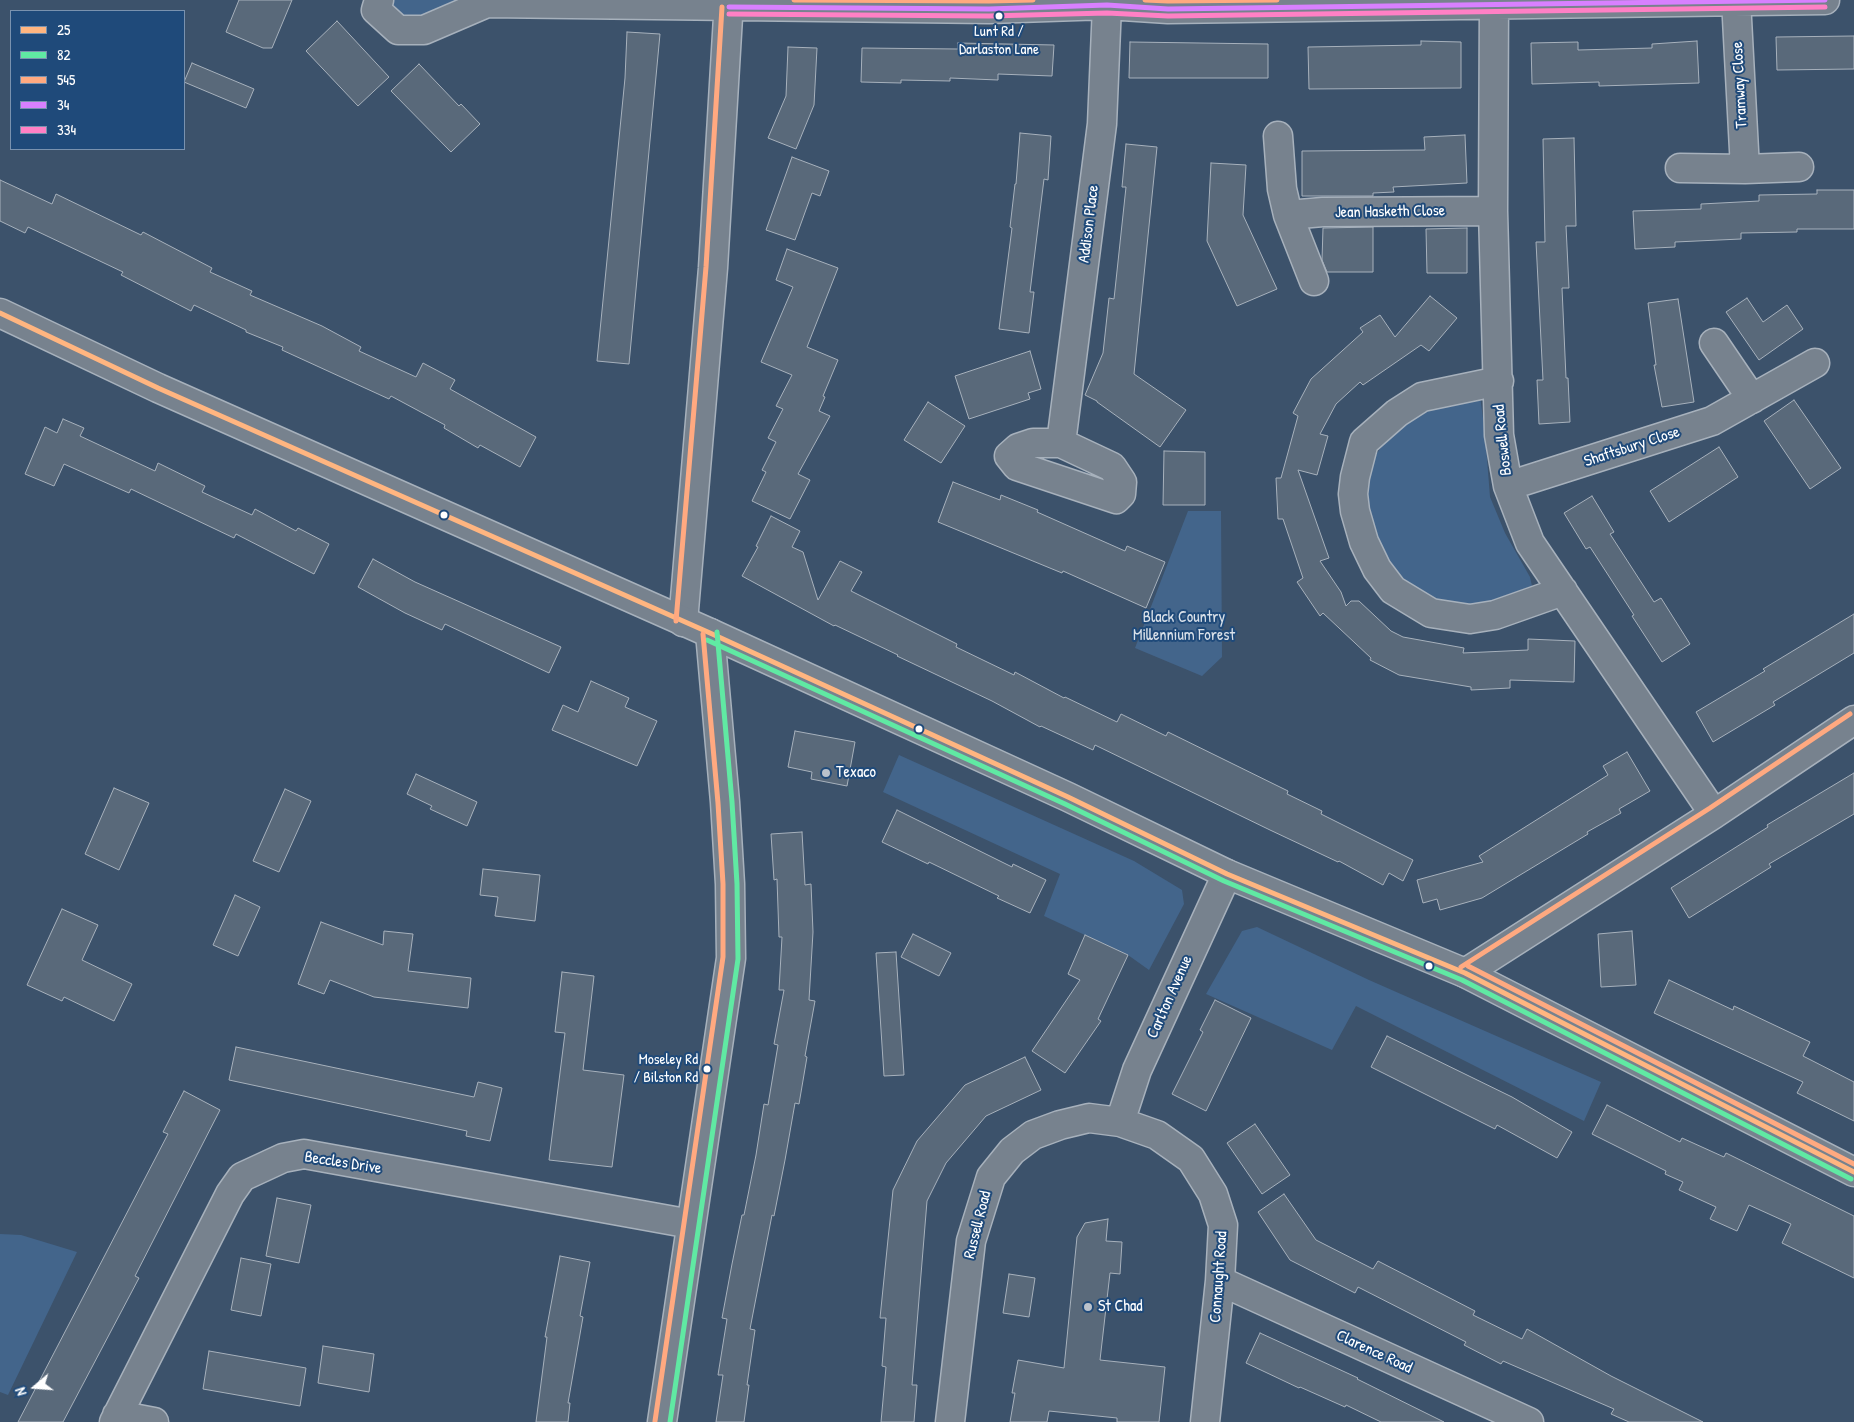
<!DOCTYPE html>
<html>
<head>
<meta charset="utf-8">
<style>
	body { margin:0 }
	#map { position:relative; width:1854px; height:1422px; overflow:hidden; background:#3c526b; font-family:"Patrick Hand",sans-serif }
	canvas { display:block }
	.legend { position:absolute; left:10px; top:10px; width:175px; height:140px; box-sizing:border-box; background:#1f4a7a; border:1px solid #7992af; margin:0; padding:6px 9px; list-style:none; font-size:15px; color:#fff }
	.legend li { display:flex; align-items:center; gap:10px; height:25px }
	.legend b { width:25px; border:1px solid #7992af }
	.north { position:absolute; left:10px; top:1362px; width:50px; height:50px; -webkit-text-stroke:4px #1f4a7a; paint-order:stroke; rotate:252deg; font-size:14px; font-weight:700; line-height:20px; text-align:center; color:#fff }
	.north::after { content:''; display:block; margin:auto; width:18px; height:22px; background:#fff; clip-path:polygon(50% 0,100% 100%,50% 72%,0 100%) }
</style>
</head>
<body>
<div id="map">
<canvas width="1854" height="1422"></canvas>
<ul class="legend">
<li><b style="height:6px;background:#ffb580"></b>25</li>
<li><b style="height:6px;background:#60e9a3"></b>82</li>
<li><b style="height:6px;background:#ffa980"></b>545</li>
<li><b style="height:6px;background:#d880ff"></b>34</li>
<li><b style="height:6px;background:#ff80c5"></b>334</li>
</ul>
<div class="north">N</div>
</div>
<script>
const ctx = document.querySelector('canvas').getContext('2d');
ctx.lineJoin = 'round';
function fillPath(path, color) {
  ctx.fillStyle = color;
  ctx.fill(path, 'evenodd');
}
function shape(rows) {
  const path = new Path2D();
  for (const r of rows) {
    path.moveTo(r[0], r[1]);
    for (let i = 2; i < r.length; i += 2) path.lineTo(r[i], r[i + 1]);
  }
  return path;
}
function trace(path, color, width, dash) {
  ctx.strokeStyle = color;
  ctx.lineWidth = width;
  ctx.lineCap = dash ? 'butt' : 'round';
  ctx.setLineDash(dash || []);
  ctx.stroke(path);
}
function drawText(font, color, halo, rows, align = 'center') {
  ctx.font = font + ' "Patrick Hand",sans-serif';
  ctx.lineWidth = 4;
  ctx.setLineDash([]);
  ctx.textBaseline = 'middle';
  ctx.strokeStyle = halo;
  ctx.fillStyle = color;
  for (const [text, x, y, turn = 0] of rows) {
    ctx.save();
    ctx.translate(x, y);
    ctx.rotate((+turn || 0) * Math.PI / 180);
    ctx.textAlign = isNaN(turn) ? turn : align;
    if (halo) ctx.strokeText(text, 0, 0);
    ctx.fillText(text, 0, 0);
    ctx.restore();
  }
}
fillPath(shape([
	[390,0,464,0,415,19,400,18,391,9],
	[1480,396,1485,433,1490,497,1505,533,1530,577,1532,586,1468,609,1427,603,1396,579,1375,552,1365,500,1371,462,1386,440,1412,419,1447,402],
	[1188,511,1221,511,1222,657,1202,676,1135,648],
	[899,755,1134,861,1182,890,1184,904,1149,970,1128,955,1044,916,1060,874,883,792],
	[1257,927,1369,980,1601,1082,1584,1121,1356,1006,1332,1050,1206,994,1242,931],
	[0,1234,21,1235,77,1252,8,1395,0,1392]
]), '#43658b');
const building = shape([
	[239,0,292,0,272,48,263,48,226,32,239,0],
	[337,21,389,77,358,106,306,51,337,21],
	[627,32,660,34,629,364,597,361,625,78,627,32],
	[1854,36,1854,69,1777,70,1776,37,1854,36],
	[1421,41,1461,42,1461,88,1309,89,1308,47,1421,45,1421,41],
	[1697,41,1699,83,1599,86,1599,82,1532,84,1531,43,1578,42,1578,50,1652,48,1652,44,1697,41],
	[1130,42,1268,44,1268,78,1129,78,1130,42],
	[958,43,1054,45,1052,76,998,74,998,80,950,78,950,81,901,80,901,83,861,82,862,48,958,49,958,43],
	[788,47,817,48,814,105,796,149,768,138,786,96,788,47],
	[192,63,254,89,246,108,184,82,192,63],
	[419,64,459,106,461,104,480,124,451,152,391,91,419,64],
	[1020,133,1051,136,1048,180,1044,179,1030,292,1034,292,1029,333,999,329,1012,228,1010,227,1015,184,1016,184,1020,133],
	[1465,135,1467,183,1393,187,1394,192,1373,193,1373,196,1302,196,1302,151,1425,150,1424,137,1465,135],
	[1574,138,1576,226,1566,226,1569,288,1562,288,1566,378,1568,378,1570,422,1539,424,1537,380,1543,380,1536,242,1545,242,1543,139,1574,138],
	[1126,144,1157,147,1134,374,1186,410,1160,447,1097,402,1097,401,1085,395,1103,353,1109,298,1114,299,1126,187,1122,187,1126,144],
	[792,157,829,171,820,196,812,193,795,240,766,230,792,157],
	[1211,163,1246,165,1243,215,1277,289,1237,306,1207,241,1211,163],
	[0,180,52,204,56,194,141,235,143,232,212,268,210,272,252,291,250,295,322,326,361,347,359,351,416,377,423,363,455,380,450,389,536,437,520,467,480,445,478,448,444,428,445,425,391,396,389,399,282,350,283,347,246,332,246,330,194,305,191,311,121,275,123,272,28,227,25,233,0,221,0,180],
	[1817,190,1854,190,1854,229,1797,229,1797,232,1741,233,1741,239,1675,242,1675,247,1635,249,1633,211,1701,209,1701,204,1759,201,1759,195,1817,194,1817,190],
	[1373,227,1373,272,1327,272,1322,260,1323,228,1373,227],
	[1467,228,1467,273,1427,273,1426,229,1467,228],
	[787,249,838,268,807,347,838,360,823,396,825,397,819,411,830,416,798,474,810,480,790,519,752,501,766,472,762,470,776,442,768,438,783,409,776,406,792,375,761,362,793,287,776,280,787,249],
	[1430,296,1457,318,1429,351,1421,345,1363,385,1360,382,1336,404,1320,434,1328,436,1317,475,1298,470,1329,558,1320,561,1341,592,1346,606,1351,601,1359,601,1391,631,1403,637,1464,648,1463,653,1528,650,1528,639,1575,641,1574,682,1510,680,1510,688,1471,690,1471,687,1399,675,1370,660,1371,658,1323,613,1320,616,1297,582,1303,578,1283,519,1278,519,1276,478,1281,478,1298,416,1293,413,1311,379,1363,332,1360,328,1380,315,1395,337,1430,296],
	[1747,298,1763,322,1787,305,1803,329,1759,360,1726,312,1747,298],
	[1678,299,1694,402,1662,407,1654,365,1656,365,1648,303,1678,299],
	[1030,351,1041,389,1028,393,1030,399,969,419,955,376,1030,351],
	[1794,400,1841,468,1810,489,1764,421,1794,400],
	[928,402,965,426,941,463,904,440,928,402],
	[63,419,84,428,80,436,155,471,158,463,205,486,202,492,252,515,255,509,296,531,298,528,329,544,314,574,236,534,234,538,131,489,129,493,64,464,54,486,25,474,45,427,57,433,63,419],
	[1719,447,1738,477,1669,522,1650,491,1719,447],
	[1164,451,1205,452,1205,505,1163,505,1164,451],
	[953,482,1000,500,1001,495,1038,510,1037,512,1125,551,1127,546,1165,562,1146,608,1063,571,1062,573,938,522,953,482],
	[1592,496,1614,532,1610,534,1654,602,1661,598,1690,644,1662,662,1632,616,1634,615,1590,547,1586,549,1564,513,1592,496],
	[771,516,800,531,792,547,803,552,818,600,840,561,862,572,851,591,957,644,956,647,1014,675,1015,672,1064,698,1065,697,1117,722,1121,714,1166,736,1168,732,1288,791,1287,794,1322,811,1321,814,1413,860,1403,881,1389,873,1383,885,1339,861,1338,862,1270,830,1095,745,1093,750,1041,726,1040,727,992,701,897,656,898,655,835,625,834,626,742,576,758,547,756,546,771,516],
	[373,559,415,582,561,647,549,673,445,624,442,630,405,613,358,587,373,559],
	[1854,614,1854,653,1773,702,1775,705,1713,742,1696,712,1765,671,1763,669,1854,614],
	[591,681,629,698,625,707,657,721,637,766,552,730,563,705,578,712,591,681],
	[795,731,855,742,847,786,811,779,812,772,788,767,795,731],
	[1627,752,1650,791,1619,809,1621,813,1587,832,1588,834,1482,898,1440,910,1437,899,1423,903,1417,880,1483,862,1479,856,1608,775,1603,766,1627,752],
	[1854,773,1854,814,1769,864,1771,867,1689,918,1671,888,1768,827,1767,825,1854,773],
	[416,774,477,802,467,826,430,809,432,806,407,794,416,774],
	[114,788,149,803,119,870,85,854,114,788],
	[285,789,311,801,279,872,253,861,285,789],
	[897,810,1012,867,1013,864,1046,880,1030,913,997,898,999,896,929,862,928,864,882,842,897,810],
	[802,832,805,885,811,884,813,932,809,1000,815,1001,805,1056,807,1057,799,1104,795,1103,785,1160,774,1216,772,1215,750,1329,755,1330,747,1385,749,1385,744,1422,716,1422,723,1375,718,1375,727,1319,722,1318,732,1264,742,1215,744,1215,756,1155,764,1104,768,1105,778,1045,774,1044,784,990,779,990,782,937,779,937,777,879,774,880,771,834,802,832],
	[483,869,540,875,535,921,495,916,498,897,480,895,483,869],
	[235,895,260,907,238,956,213,945,235,895],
	[62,909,98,925,82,960,132,984,114,1021,64,997,62,1001,27,985,62,909],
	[321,922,383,945,384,931,413,934,408,971,471,978,468,1008,374,997,330,980,324,994,298,984,321,922],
	[1632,931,1636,985,1601,987,1598,934,1632,931],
	[913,934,951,953,939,976,901,957,913,934],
	[1085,935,1128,955,1098,1019,1101,1021,1065,1073,1032,1051,1080,980,1068,974,1085,935],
	[896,952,904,1075,884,1076,876,953,896,952],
	[562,972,594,976,583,1070,624,1075,612,1167,549,1160,565,1033,555,1032,562,972],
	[1669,980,1733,1010,1734,1006,1810,1042,1803,1056,1854,1082,1854,1121,1797,1093,1803,1082,1654,1013,1669,980],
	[1215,1000,1251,1018,1206,1111,1172,1094,1203,1032,1200,1030,1215,1000],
	[1387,1036,1512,1097,1572,1132,1557,1158,1497,1125,1495,1129,1371,1067,1387,1036],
	[236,1047,474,1097,478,1082,502,1088,490,1141,466,1136,467,1131,229,1080,236,1047],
	[1025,1057,1041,1090,986,1116,946,1163,927,1201,912,1385,917,1385,914,1422,881,1422,886,1367,882,1366,886,1318,880,1318,893,1190,917,1141,965,1085,1025,1057],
	[184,1091,220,1110,135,1276,139,1278,63,1422,18,1422,168,1134,163,1132,184,1091],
	[1607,1105,1680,1142,1682,1138,1724,1157,1726,1153,1854,1216,1854,1278,1782,1243,1791,1224,1749,1205,1737,1231,1710,1219,1716,1207,1679,1190,1683,1182,1665,1174,1666,1171,1592,1134,1607,1105],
	[1255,1124,1290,1175,1262,1194,1227,1143,1255,1124],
	[1284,1194,1316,1240,1373,1269,1378,1261,1475,1311,1473,1315,1522,1339,1527,1329,1611,1376,1703,1422,1629,1422,1611,1414,1614,1409,1503,1361,1501,1364,1464,1345,1466,1342,1358,1287,1355,1293,1290,1260,1258,1212,1284,1194],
	[277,1198,311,1205,299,1263,266,1256,277,1198],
	[1108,1219,1106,1241,1122,1242,1120,1274,1110,1273,1100,1360,1165,1367,1159,1422,1117,1422,1117,1418,1049,1411,1047,1422,1010,1422,1015,1393,1012,1393,1018,1360,1064,1368,1077,1237,1085,1223,1108,1219],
	[560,1256,590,1262,580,1316,583,1317,568,1403,570,1403,568,1422,536,1422,547,1337,545,1337,560,1256],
	[241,1258,271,1264,261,1316,231,1310,241,1258],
	[1009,1274,1035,1278,1029,1317,1003,1313,1009,1274],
	[1260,1333,1358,1378,1357,1379,1444,1422,1381,1422,1346,1405,1345,1407,1300,1387,1299,1388,1246,1363,1260,1333],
	[323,1346,374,1354,369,1392,318,1383,323,1346],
	[209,1351,306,1368,300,1406,203,1389,209,1351]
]);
fillPath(building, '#59697a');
trace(building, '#a7b1bc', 1);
const minor = shape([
	[379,0,376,10,398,30,424,30,487,3,989,9,1107,5,1168,9,1825,0],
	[1494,0,1493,211,1499,435,1508,486,1530,543,1714,814],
	[1736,0,1745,169],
	[1278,136,1282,189,1288,215,1314,281],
	[1680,168,1745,169,1799,167],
	[1288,215,1323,212,1493,211],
	[1714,343,1752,399],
	[1499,381,1422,397,1397,413,1364,442,1355,477,1353,494,1355,511,1364,542,1377,569,1393,590,1431,613,1470,619,1495,615,1563,591],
	[1061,443,1033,443,1018,448,1009,456,1017,466,1116,499,1121,494,1122,482,1112,467,1061,443,1102,124,1107,5],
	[1508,486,1712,421,1815,363],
	[683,622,713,268,729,0],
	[1465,973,1714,814,1854,720],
	[1120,1122,1137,1070,1227,874],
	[1220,1281,1529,1422],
	[117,1415,154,1422],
	[114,1422,230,1194,242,1177,283,1158,304,1154,691,1224],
	[662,1422,731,958,730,884,725,802,710,633],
	[950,1422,971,1241,991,1177,1012,1151,1033,1135,1060,1125,1089,1118,1120,1122,1157,1135,1191,1159,1213,1194,1223,1225,1220,1281,1205,1422]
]);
const major = shape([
	[0,313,158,388,710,633,1068,797,1227,874,1465,973,1854,1172]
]);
trace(minor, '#a7b1bc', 31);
trace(major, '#a7b1bc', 31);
trace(minor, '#77828e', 28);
trace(major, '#77828e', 28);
trace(shape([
	[0,313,158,388,710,633,1068,797,1227,874,1465,973,1854,1172]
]), '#ffb580', 5);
trace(shape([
	[707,640,1065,804,1224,881,1462,980,1851,1179],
	[670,1422,738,959,737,884,732,802,717,632]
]), '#60e9a3', 5);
trace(shape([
	[794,0,989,1,1033,0],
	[1145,0,1168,1,1277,0],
	[676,621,706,267,722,7],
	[1468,966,1854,1164],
	[1461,967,1710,808,1850,714],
	[655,1421,723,957,723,884,718,803,703,634]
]), '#ffa980', 5);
trace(shape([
	[729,7,989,9,1107,5,1168,9,1825,0]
]), '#d880ff', 5);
trace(shape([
	[729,14,989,16,1107,13,1168,16,1825,7]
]), '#ff80c5', 5);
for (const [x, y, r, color] of [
	[999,16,4.5,"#fff"],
	[444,515,4.5,"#fff"],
	[919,729,4.5,"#fff"],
	[826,773,5,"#bbc2cb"],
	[1429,966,4.5,"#fff"],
	[707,1069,4.5,"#fff"],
	[1088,1307,5,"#bbc2cb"]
]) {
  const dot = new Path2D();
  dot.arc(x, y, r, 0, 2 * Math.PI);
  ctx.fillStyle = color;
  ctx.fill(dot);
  trace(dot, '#1f4a7a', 2);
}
drawText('15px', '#fff', '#1f4a7a', [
	["Lunt Rd /",999,32],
	["Darlaston Lane",999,50],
	["Moseley Rd",698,1060,"right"],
	["/ Bilston Rd",698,1078,"right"]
]);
drawText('16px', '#fff', '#1f4a7a', [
	["Tramway Close",1740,85,-93],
	["Jean Hasketh Close",1390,212,-1],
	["Addison Place",1089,224,-83],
	["Boswell Road",1503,440,-96],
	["Shaftsbury Close",1632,447,-18],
	["Carlton Avenue",1170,997,-66],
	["Beccles Drive",343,1163,9],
	["Russell Road",978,1225,-76],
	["Connaught Road",1219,1277,-86],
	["Clarence Road",1374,1352,25]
]);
drawText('16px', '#dae1e9', '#1f4a7a', [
	["Black Country",1184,618],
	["Millennium Forest",1184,636]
]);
drawText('16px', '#fff', '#1f4a7a', [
	["Texaco",836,773],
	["St Chad",1098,1307]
], 'left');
</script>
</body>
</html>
